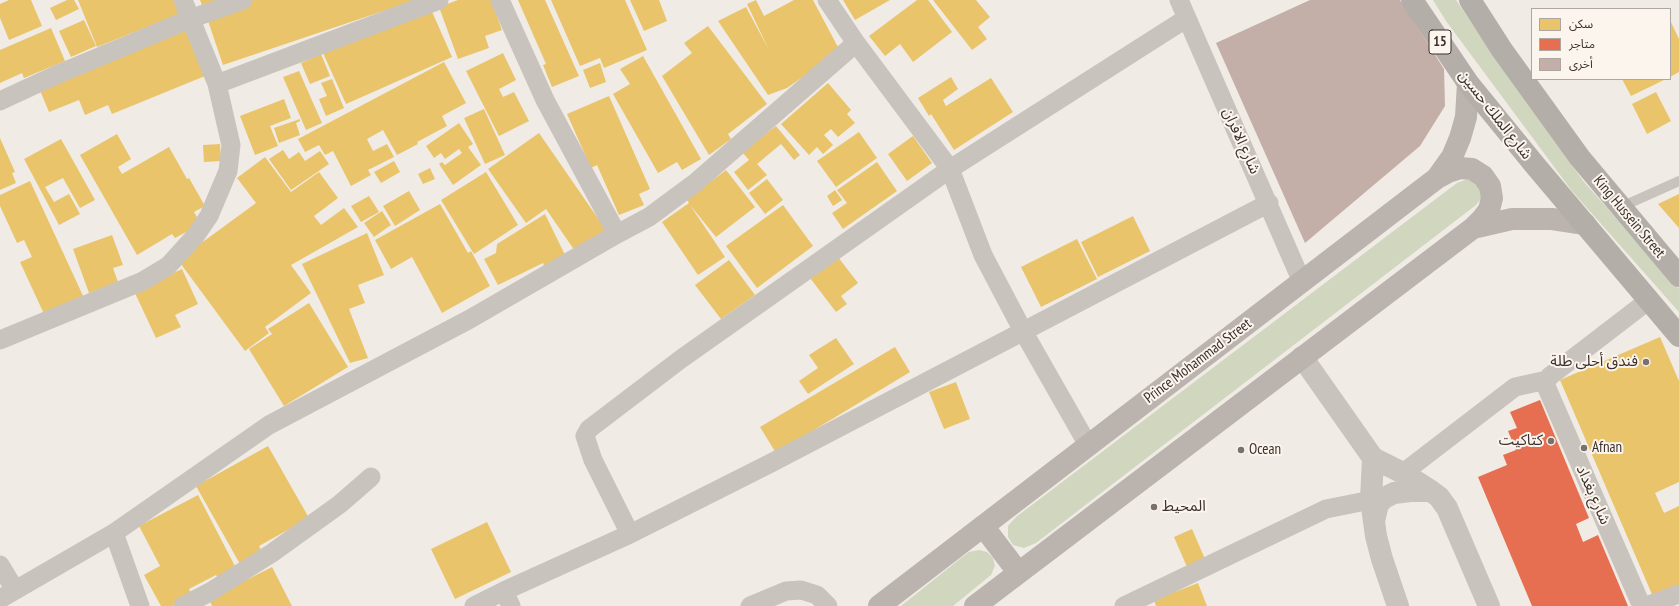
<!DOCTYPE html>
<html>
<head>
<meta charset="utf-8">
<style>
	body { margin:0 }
	#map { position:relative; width:1679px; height:606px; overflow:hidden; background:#f0ebe5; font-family:"PT Sans Narrow","Noto Sans Arabic",sans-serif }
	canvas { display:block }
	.legend { position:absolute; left:1531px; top:8px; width:140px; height:72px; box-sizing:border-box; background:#fbf5ee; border:1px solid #aea6a0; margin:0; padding:5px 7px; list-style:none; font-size:12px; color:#3b302b }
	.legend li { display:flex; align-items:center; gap:8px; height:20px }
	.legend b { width:20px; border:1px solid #aea6a0 }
</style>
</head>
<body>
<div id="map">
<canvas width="1679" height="606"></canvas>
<ul class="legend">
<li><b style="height:11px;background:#e9c46a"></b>سكن</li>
<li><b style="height:11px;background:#e76f51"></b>متاجر</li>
<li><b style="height:11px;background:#c3afa7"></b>أخرى</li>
</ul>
</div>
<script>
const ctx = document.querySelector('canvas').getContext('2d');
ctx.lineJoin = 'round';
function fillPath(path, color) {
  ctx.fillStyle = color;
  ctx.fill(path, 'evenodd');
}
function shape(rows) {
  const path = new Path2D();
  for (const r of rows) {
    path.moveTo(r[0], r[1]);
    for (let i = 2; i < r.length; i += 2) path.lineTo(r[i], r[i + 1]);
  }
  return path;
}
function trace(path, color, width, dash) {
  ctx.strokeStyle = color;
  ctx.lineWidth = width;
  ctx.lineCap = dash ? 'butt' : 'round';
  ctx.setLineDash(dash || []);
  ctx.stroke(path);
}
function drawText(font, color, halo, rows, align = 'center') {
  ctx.font = font + ' "PT Sans Narrow","Noto Sans Arabic",sans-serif';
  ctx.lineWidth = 4;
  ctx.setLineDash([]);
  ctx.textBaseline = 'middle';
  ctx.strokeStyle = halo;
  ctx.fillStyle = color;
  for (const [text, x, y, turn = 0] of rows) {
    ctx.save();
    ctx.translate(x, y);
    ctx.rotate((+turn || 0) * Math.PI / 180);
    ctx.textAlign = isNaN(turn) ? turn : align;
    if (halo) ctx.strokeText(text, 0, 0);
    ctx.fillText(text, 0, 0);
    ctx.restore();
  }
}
fillPath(shape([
	[1433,0,1456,0,1502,68,1584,182,1679,289,1679,312,1572,191,1446,21],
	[1472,179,1482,188,1481,199,1476,205,1036,543,1024,548,1013,545,1008,537,1008,526,1016,517,1457,183,1465,180],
	[979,550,987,552,993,558,995,566,991,575,953,606,901,606,961,558,969,552]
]), '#d1d6bf');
fillPath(shape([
	[9,0,31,0,42,26,9,40,0,18,0,4],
	[67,0,74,0,79,9,56,20,50,8],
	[78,0,177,0,182,13,97,47],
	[200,0,225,0,203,8],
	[252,0,416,0,223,65,206,15],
	[458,0,491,0,502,30,485,36,489,48,458,59,439,7],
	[518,0,545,0,579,76,552,87,543,65,546,64],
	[551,0,625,0,647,50,604,68,600,58,580,66],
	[630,0,659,0,667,21,644,31],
	[756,0,764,16,794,0,813,0,840,51,787,88,768,95,718,21,746,7,769,50,747,4],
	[843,0,890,0,855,20],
	[917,0,928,0,952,32,913,62,900,44,885,56,869,36],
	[933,0,976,0,990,17,978,27,987,39,972,50],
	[430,7,452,57,346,104,323,53],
	[84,20,96,46,71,57,59,31],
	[1670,20,1679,39,1679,72,1670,77],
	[708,26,767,104,728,134,731,139,709,155,662,76,692,53,684,43],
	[51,28,65,61,24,78,22,73,0,83,0,50],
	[185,28,205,76,112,114,108,105,85,115,79,100,49,112,39,88],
	[503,53,516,80,499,89,503,97,514,92,529,121,499,136,466,71],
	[321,54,330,76,310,84,301,63],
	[643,56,701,159,682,170,677,162,658,173,613,94,630,84,620,69],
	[444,62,466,103,442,116,447,126,417,142,418,144,397,155,383,130,367,139,373,151,387,144,394,157,368,170,371,175,351,186,333,151,325,155,319,145,305,152,298,139],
	[600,63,606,82,590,88,583,70],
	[299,71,322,123,306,130,283,77],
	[951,77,958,89,943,100,946,106,991,78,1013,112,954,150,931,114,929,116,918,98],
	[332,79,344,108,326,116,319,99,327,96,321,83],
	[1622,79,1666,79,1631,96],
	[828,83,851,110,847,114,855,123,838,137,831,129,824,135,833,145,823,154,817,147,809,155,781,124],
	[1656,92,1671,121,1647,134,1632,104],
	[609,96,650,189,639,194,644,205,619,215,597,165,591,168,567,114],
	[284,99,291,118,270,126,278,146,255,155,240,116],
	[484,109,505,155,485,164,464,118],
	[300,119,300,121,296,123,300,135,279,143,274,128],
	[459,123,473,144,468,147,481,165,453,185,439,164,442,162,445,165,462,153,459,149,445,159,441,153,434,158,426,146],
	[776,126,800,155,794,160,781,144,757,164,767,175,748,190,734,172,749,160,742,152],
	[859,132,877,158,836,187,817,161],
	[539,133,606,230,575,251,546,209,526,223,488,169],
	[117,134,131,159,118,167,122,174,169,147,187,179,189,178,205,206,194,212,201,224,175,238,172,234,137,255,80,155],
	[913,136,932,163,907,181,888,154],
	[0,138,15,172,12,173,16,183,0,190],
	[61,139,95,200,80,208,63,178,45,187,54,202,69,194,80,214,59,225,24,159],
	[220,144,221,161,204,162,203,145],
	[283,150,289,159,299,152,305,161,320,151,329,164,291,190,269,159],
	[265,157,291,192,319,172,338,198,314,216,321,225,344,208,358,227,291,265,311,293,265,327,269,333,245,351,178,260,256,203,237,178],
	[394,161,400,172,381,183,374,172],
	[877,162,897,191,843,229,832,213,847,203,837,190],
	[430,168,435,179,423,184,418,174],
	[726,170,755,207,716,237,690,205,725,257,698,275,662,222,689,203,687,200],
	[486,172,518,225,474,254,441,200],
	[767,179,783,200,765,214,749,193],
	[30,181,84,298,45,316,20,262,32,257,24,240,17,243,0,206,0,195],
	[835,190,842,200,833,206,827,196],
	[409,191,420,210,395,226,383,206],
	[1679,194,1679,228,1658,204],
	[369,196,379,212,361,222,351,206],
	[440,204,468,253,471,251,490,286,442,313,412,257,391,269,375,240],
	[783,205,813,246,757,288,726,246],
	[382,211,391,225,374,237,364,223],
	[545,214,566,257,545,268,543,263,498,285,484,259,496,253,497,244],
	[1133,216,1150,251,1098,277,1081,242],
	[367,233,384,275,358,285,365,303,349,309,368,358,350,363,302,264],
	[112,235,123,265,113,268,118,282,89,293,73,249],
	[1077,239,1097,279,1041,307,1021,267],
	[838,257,858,283,841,296,847,304,836,312,810,278],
	[729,260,755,295,721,319,695,285],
	[182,269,198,304,175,315,181,327,156,338,134,291],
	[309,303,348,367,284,406,249,349,272,334,268,329],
	[1660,337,1679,381,1679,482,1655,493,1664,513,1679,506,1679,588,1654,599,1560,380],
	[836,338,854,364,808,394,799,381,818,368,809,355],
	[895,347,910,372,776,453,760,427],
	[956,382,970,419,944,429,929,392],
	[268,446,309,518,259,546,262,552,240,564,196,486],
	[198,495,237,570,219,579,216,575,189,589,192,595,172,606,161,606,144,575,160,566,139,526],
	[487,522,511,572,455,599,431,549],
	[1192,529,1205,559,1187,567,1174,537],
	[272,567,292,606,212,606,209,599],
	[1198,583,1207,606,1156,606,1154,600]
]), '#e9c46a');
fillPath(shape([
	[1540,400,1589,518,1576,524,1583,542,1598,535,1628,606,1532,606,1478,477,1507,465,1503,455,1516,450,1508,431,1517,428,1510,412]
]), '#e76f51');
fillPath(shape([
	[1310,0,1400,0,1444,69,1445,106,1420,146,1305,243,1216,43]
]), '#c3afa7');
trace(shape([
	[1621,207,1679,181]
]), '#c9c3be', 10);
trace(shape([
	[500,0,545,100,617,234],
	[827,0,856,43,950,169,983,255,1023,331,1088,445],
	[1179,0,1302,282],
	[217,84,439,0],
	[0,101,56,75,190,19,243,0],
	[1649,300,1550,376,1547,380,1546,386,1639,600,1642,604,1649,605,1679,594],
	[0,340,143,281,168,266,196,235,209,216,228,171,231,145,217,84,183,0],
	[1403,473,1515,387,1547,380],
	[114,533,140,606],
	[630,534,593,460,585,436,589,429,681,359,950,169,1187,18],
	[0,565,15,590],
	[504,591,511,606],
	[0,599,114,533,269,425,470,319,617,234,649,217,695,183,856,43],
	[183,606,210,592,272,553,340,504,371,477],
	[474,606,504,591,630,534,771,463,1269,203],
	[750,606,786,591,801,590,817,595,828,606],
	[1124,606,1326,509,1371,500]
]), '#c9c3be', 19);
trace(shape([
	[1302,357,1373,458,1403,473,1431,491,1439,497,1447,508,1489,606],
	[1373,458,1371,500,1376,536,1382,559,1398,606],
	[1374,521,1378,504,1384,498,1394,493,1410,491,1431,491]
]), '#c9c3be', 22);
trace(shape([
	[1437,178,1448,172,1460,168,1472,169,1483,176,1490,186,1492,198,1489,210,1482,219,1473,228],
	[983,526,1018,572],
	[879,606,1437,178,1452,157,1460,138,1466,117,1468,83],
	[975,606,1473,228,1512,219,1552,219,1585,224]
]), '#bab3ae', 22);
trace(shape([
	[1412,0,1468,83,1534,164,1679,336],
	[1470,0,1502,50,1580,158,1679,276]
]), '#b4aea8', 22);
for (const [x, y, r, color] of [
	[1646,362,4,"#7a716c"],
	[1551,441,4,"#7a716c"],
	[1584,448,4,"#7a716c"],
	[1241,450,4,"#7a716c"],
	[1154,507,4,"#7a716c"]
]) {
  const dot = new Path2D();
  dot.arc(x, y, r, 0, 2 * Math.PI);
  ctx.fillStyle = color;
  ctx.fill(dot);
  trace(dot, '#fbf5ee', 1.5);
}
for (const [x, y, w] of [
	[1440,42,22]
]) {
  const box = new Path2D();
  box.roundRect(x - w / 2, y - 12, w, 24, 3);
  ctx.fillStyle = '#fbf5ee';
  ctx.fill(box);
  trace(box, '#3b302b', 1);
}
drawText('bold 14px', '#3b302b', null, [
	["15",1440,42]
]);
drawText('15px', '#3b302b', '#fbf5ee', [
	["شارع الملك حسين",1495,115,52],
	["شارع الافران",1241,141,66],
	["King Hussein Street",1629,217,50],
	["Prince Mohammad Street",1198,361,-37],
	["شارع بغداد",1593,495,66]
]);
drawText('15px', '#3b302b', '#fbf5ee', [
	["فندق أحلى طلة",1638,362,"right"],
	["كتاكيت",1543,441,"right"],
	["Afnan",1592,448],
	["Ocean",1249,450],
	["المحيط",1162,507]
], 'left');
</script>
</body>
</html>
